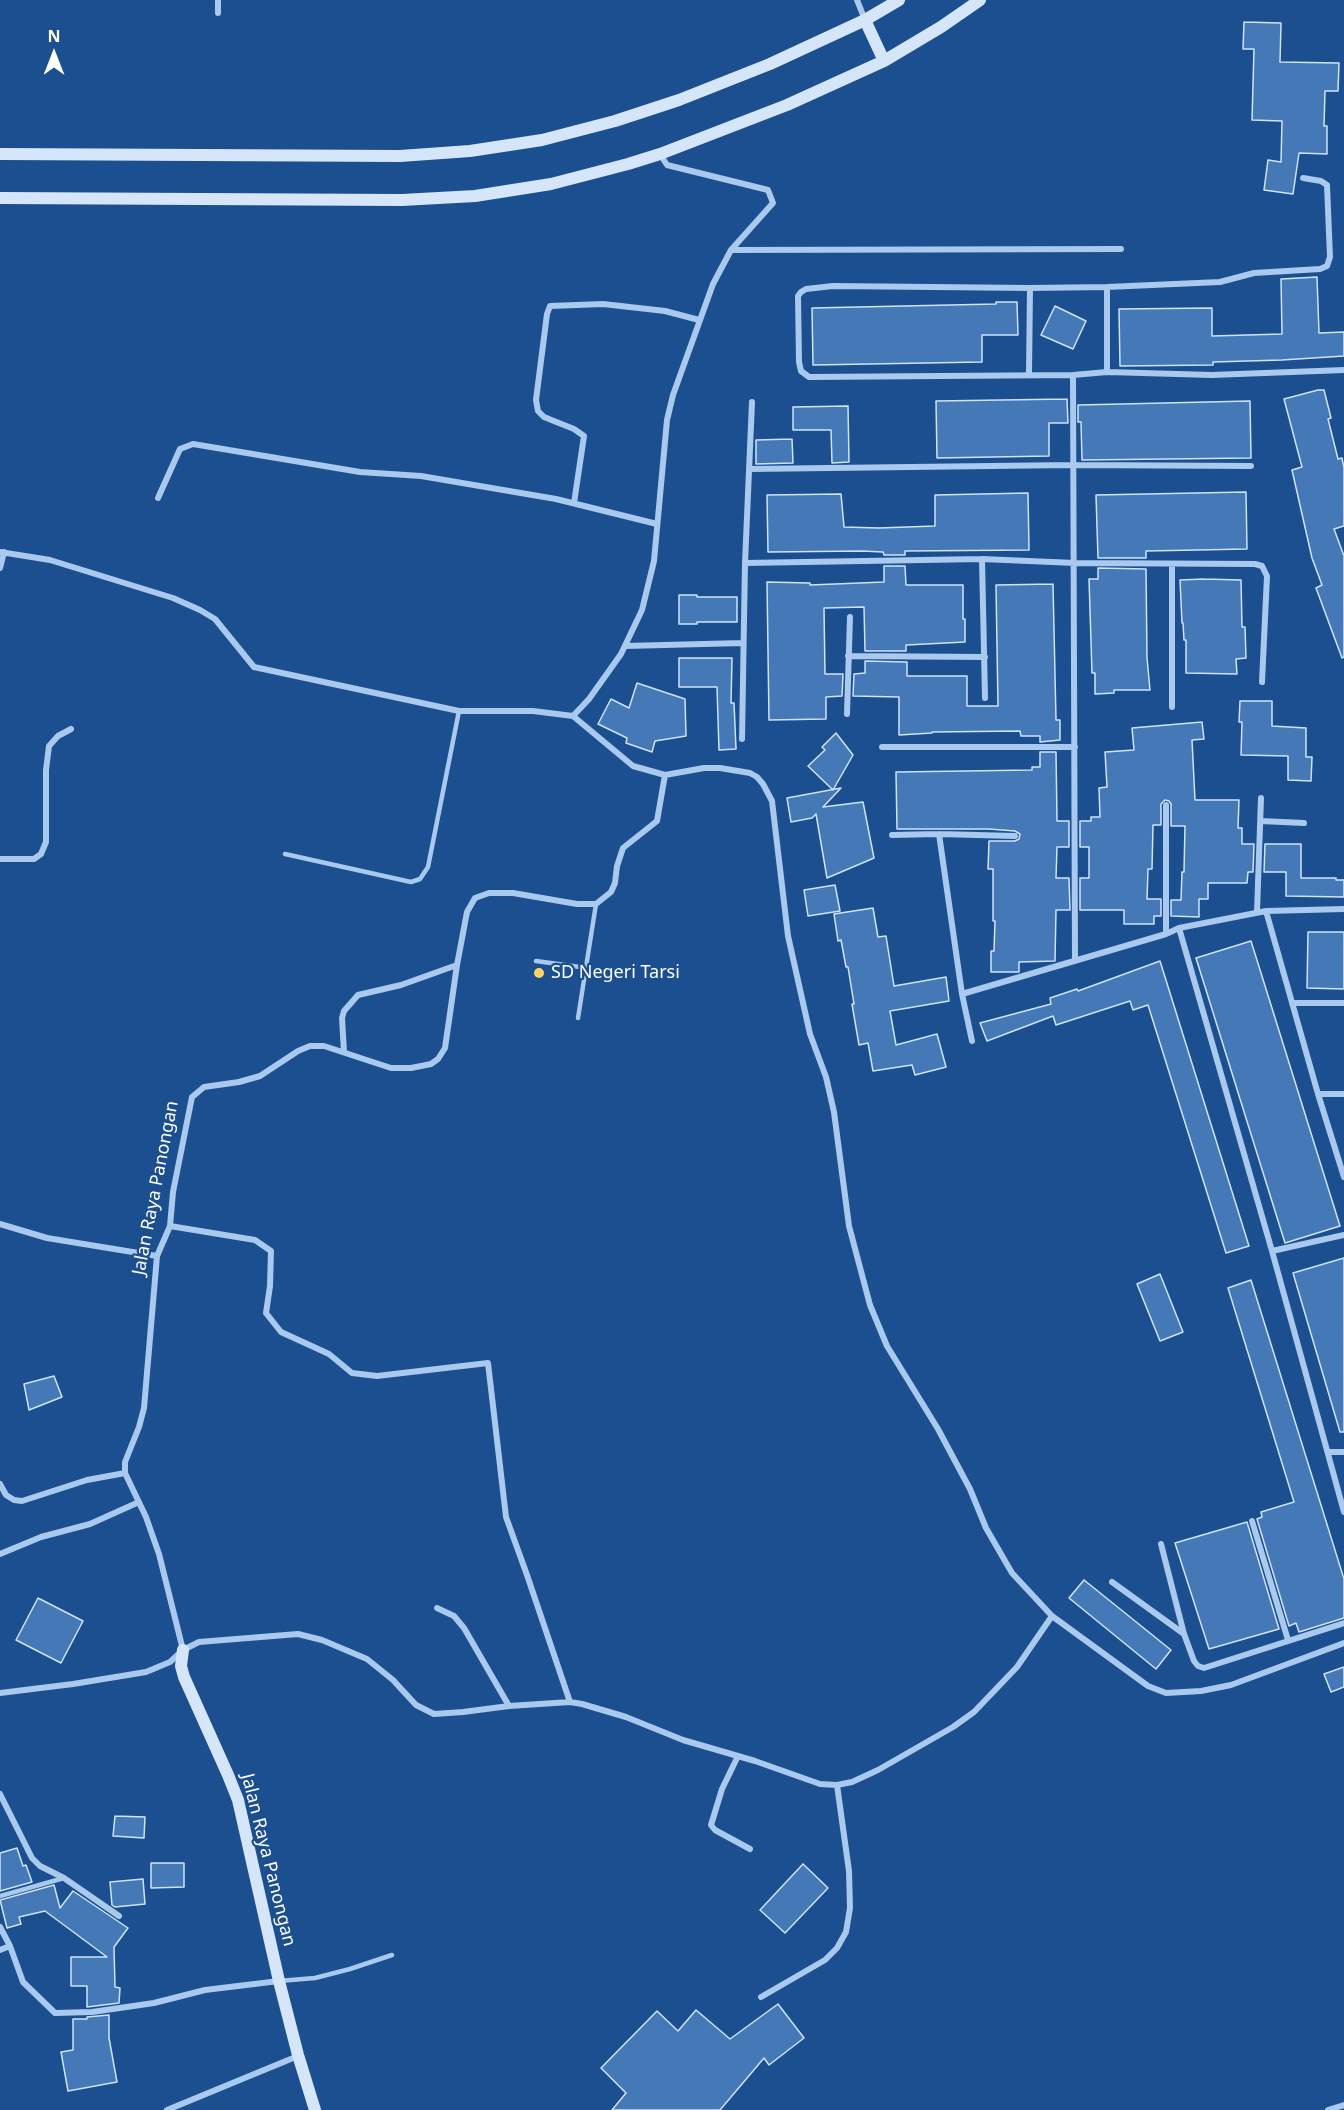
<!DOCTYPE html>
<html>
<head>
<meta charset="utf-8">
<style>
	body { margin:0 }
	#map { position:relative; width:1344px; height:2110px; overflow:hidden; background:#1b4f8f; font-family:"Noto Sans",sans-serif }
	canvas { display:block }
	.north { position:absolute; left:24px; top:24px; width:60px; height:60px; -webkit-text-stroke:4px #1b4f8f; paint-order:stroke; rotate:0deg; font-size:16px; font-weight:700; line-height:24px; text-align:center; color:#fff }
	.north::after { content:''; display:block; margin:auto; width:21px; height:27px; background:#fff; clip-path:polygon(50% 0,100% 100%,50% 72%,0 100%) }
</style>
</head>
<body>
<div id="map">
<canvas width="1344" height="2110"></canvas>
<div class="north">N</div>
</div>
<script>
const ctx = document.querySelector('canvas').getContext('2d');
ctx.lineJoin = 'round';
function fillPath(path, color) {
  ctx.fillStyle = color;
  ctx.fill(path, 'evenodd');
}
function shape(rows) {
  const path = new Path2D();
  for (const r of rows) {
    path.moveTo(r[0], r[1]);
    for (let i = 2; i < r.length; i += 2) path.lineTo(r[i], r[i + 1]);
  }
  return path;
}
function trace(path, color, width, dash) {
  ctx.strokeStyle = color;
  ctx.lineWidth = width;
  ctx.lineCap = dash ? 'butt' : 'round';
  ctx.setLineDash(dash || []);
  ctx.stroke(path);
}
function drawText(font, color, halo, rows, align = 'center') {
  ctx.font = font + ' "Noto Sans",sans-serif';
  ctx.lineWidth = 4.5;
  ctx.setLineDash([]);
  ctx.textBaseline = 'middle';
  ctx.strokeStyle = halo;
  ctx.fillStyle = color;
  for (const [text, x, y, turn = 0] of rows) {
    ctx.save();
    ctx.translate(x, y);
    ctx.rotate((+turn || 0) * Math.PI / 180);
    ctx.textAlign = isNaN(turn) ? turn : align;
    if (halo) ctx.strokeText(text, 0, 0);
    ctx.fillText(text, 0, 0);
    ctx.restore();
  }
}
const building = shape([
	[1244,22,1281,23,1280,62,1339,63,1338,91,1325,91,1324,126,1327,126,1327,154,1299,153,1293,194,1264,190,1268,160,1281,162,1282,121,1252,120,1254,49,1243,49,1244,22],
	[1317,277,1319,333,1344,332,1344,356,1282,360,1213,362,1213,365,1120,366,1119,309,1212,308,1212,336,1282,334,1281,279,1317,277],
	[996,302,1017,302,1018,335,982,335,982,362,813,365,812,308,996,304,996,302],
	[1055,306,1086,321,1073,349,1041,335,1055,306],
	[1318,390,1324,390,1331,418,1328,419,1338,459,1342,458,1344,468,1344,526,1334,529,1344,556,1344,657,1342,658,1316,588,1322,585,1312,558,1292,470,1302,467,1284,399,1318,390],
	[1067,399,1068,423,1049,423,1049,456,937,458,936,401,1067,399],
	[1250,401,1251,458,1082,460,1081,422,1078,422,1078,405,1250,401],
	[848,406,849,462,832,463,831,430,793,430,793,407,848,406],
	[792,439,793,463,756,464,756,440,792,439],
	[1246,492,1247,549,1146,551,1146,558,1098,558,1096,495,1246,492],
	[1028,493,1029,550,905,551,905,555,884,555,883,552,862,551,768,552,767,495,841,494,844,527,879,528,935,526,935,495,1028,493],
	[884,566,905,566,906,585,963,585,963,619,965,619,965,642,906,645,906,651,865,651,864,607,824,608,825,674,843,674,842,696,826,697,826,719,769,720,767,582,810,583,810,585,884,582,884,566],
	[1098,568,1146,569,1147,658,1150,690,1114,690,1114,693,1095,694,1095,673,1092,673,1089,579,1098,579,1098,568],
	[1204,579,1241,580,1242,627,1245,627,1246,658,1236,659,1237,674,1186,673,1186,640,1184,640,1183,623,1182,623,1180,580,1204,579],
	[1053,584,1056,720,1060,720,1060,740,1040,742,1040,736,1021,736,1020,731,932,732,932,733,899,735,899,697,853,696,854,674,865,673,865,661,907,662,907,676,967,676,967,706,998,706,996,585,1053,584],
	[679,595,697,595,697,597,737,597,737,622,697,622,697,624,679,624,679,595],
	[679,658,732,658,731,703,734,703,736,749,719,750,717,687,679,687,679,658],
	[637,683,685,699,686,736,655,741,652,752,626,743,627,738,598,724,611,699,629,708,637,683],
	[1240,701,1272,701,1272,726,1306,728,1306,757,1312,757,1311,781,1288,780,1288,756,1241,755,1242,722,1239,722,1240,701],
	[1202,722,1204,739,1192,740,1195,800,1239,800,1238,828,1242,828,1242,844,1254,844,1253,872,1248,872,1247,883,1208,883,1208,899,1199,899,1199,917,1171,916,1171,900,1181,900,1182,872,1184,872,1185,826,1171,826,1171,804,1169,801,1165,800,1161,804,1161,825,1153,825,1152,869,1148,869,1147,899,1161,899,1161,916,1154,916,1154,924,1124,924,1124,910,1080,910,1080,878,1089,878,1089,847,1080,847,1080,821,1091,821,1091,817,1100,817,1099,788,1107,787,1105,752,1134,750,1132,728,1202,722],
	[836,733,853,755,833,790,808,766,825,750,822,747,836,733],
	[1040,752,1056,752,1057,821,1069,821,1069,847,1057,847,1056,878,1069,878,1070,910,1056,910,1055,961,1019,962,1019,972,991,972,991,951,994,951,995,921,993,921,993,869,988,869,989,841,1015,841,1019,839,1020,834,1015,831,989,829,897,829,896,772,1032,770,1032,767,1040,767,1040,752],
	[841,788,823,807,863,802,874,858,827,878,816,814,812,818,791,822,787,798,841,788],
	[1265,844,1301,844,1301,878,1336,878,1336,880,1344,880,1344,897,1286,896,1286,872,1264,872,1265,844],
	[835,885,840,911,808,916,804,890,835,885],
	[873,908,878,937,886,936,894,986,946,977,949,1001,890,1011,896,1045,937,1034,946,1067,915,1075,912,1065,873,1071,868,1043,859,1045,852,1004,854,1004,848,967,846,967,841,940,838,941,834,914,873,908],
	[1308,932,1344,932,1344,989,1307,988,1308,932],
	[1251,941,1340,1226,1285,1243,1196,958,1251,941],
	[1160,961,1249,1246,1226,1253,1148,1005,1133,1010,1130,1001,1056,1025,1053,1016,987,1041,980,1023,1051,1004,1050,998,1077,989,1078,991,1160,961],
	[1344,1258,1344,1432,1340,1432,1293,1273,1344,1258],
	[1160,1274,1183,1332,1160,1341,1137,1284,1160,1274],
	[1251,1280,1344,1579,1344,1618,1299,1632,1296,1623,1289,1626,1257,1519,1262,1517,1261,1512,1294,1502,1228,1288,1251,1280],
	[54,1376,62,1397,29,1410,24,1384,54,1376],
	[1247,1522,1279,1629,1209,1649,1175,1543,1247,1522],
	[1084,1580,1171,1650,1156,1669,1069,1598,1084,1580],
	[38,1598,83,1621,61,1663,16,1640,38,1598],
	[1344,1667,1344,1687,1331,1692,1324,1674,1344,1667],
	[115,1816,145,1817,144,1838,113,1836,115,1816],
	[17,1848,23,1866,26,1865,32,1882,0,1891,0,1853,17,1848],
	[151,1863,184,1863,184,1887,151,1888,151,1863],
	[803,1864,828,1888,785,1933,760,1910,803,1864],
	[143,1879,145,1904,115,1907,112,1905,110,1882,143,1879],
	[54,1885,60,1908,73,1891,128,1928,114,1947,115,1987,120,1988,119,2003,87,2007,87,1986,71,1986,71,1957,107,1957,45,1911,19,1917,21,1924,7,1928,0,1900,54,1885],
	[778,2004,804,2038,769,2065,764,2058,720,2110,612,2110,626,2093,601,2068,657,2011,678,2031,696,2010,730,2039,778,2004],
	[109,2015,109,2038,117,2082,68,2091,61,2052,73,2050,73,2019,87,2019,87,2017,109,2015]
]);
fillPath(building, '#4478b7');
trace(building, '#cfe3fa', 1.5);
trace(shape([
	[285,854,411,882,420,879,428,867,459,711],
	[536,961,587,968],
	[578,1018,596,904],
	[0,1896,64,1878],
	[279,1981,315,1978,350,1969,392,1955]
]), '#a9c9ee', 4.5);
trace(shape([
	[857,0,865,20],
	[218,13,218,0],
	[731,250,1121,249],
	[1107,287,1107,372],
	[1030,288,1107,287,1220,282,1254,273,1320,269,1327,266,1330,257,1327,185,1321,181,1303,178],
	[1029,374,1030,288,833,286,806,289,801,292,798,296,799,362,801,371,809,377,1073,375,1107,372,1212,375,1344,370],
	[1073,375,1075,961],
	[749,469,1072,465,1251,466],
	[158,498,180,449,193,444,360,472,421,476,556,499,657,524],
	[574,503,584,436,574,429,544,417,538,411,536,400,547,314,550,306,603,304,665,311,699,320],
	[0,552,50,560,173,598,200,610,215,619,254,667,459,711,533,711,573,716,633,766,665,775,704,768,720,768,750,773,757,777,763,784,772,801,788,936,810,1034,826,1077,834,1112,849,1226,870,1305,887,1346,938,1429,970,1489,986,1528,1012,1573,1052,1616,1148,1686,1166,1693,1201,1691,1231,1685,1344,1643],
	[982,559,985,698],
	[745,563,982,559,1075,563,1255,564,1262,566,1267,576,1262,682],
	[1172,565,1172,707],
	[0,568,4,552],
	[625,646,743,643],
	[848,656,985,657],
	[847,714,850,617],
	[573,716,589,699,621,654,642,610,654,561,667,420,673,395,713,284,731,250,773,203,768,190,667,165,660,154],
	[742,739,745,563,752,402],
	[882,747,1075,747],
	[1261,821,1304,823],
	[939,834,962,994,972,1041],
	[892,835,939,834,1015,836],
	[0,859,34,859,41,854,46,842,46,770,49,746,58,736,71,729],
	[1266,911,1318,1094,1344,1177],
	[1257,912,1261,798],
	[1179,928,1272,1251,1344,1512],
	[1166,934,1166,805],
	[962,994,1166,934,1179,928,1266,911,1344,909],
	[1292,1003,1344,1003],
	[344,1052,342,1018,344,1011,358,995,401,985,457,965],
	[1318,1094,1344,1094],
	[0,1224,47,1238,157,1256],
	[170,1226,255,1240,271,1251,270,1286,266,1313,281,1332,329,1354,352,1373,377,1376,488,1363,506,1517,527,1575,570,1702],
	[1272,1251,1344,1235],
	[1328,1452,1344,1452],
	[0,1484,6,1495,14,1500,22,1501,87,1480,125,1473],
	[1252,1521,1288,1640],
	[1161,1544,1184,1634,1194,1661,1198,1666,1204,1668,1344,1623],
	[0,1554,41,1537,90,1524,139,1502],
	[1112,1582,1184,1634],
	[437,1608,454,1616,464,1628,509,1706],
	[183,1650,159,1554,146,1517,125,1473,125,1462,139,1427,144,1408,157,1256,170,1226,173,1192,192,1097,204,1087,239,1082,260,1076,298,1051,310,1046,324,1046,391,1068,411,1068,431,1064,438,1059,445,1048,457,965,467,912,475,898,489,893,513,893,577,904,596,904,611,892,615,883,617,866,623,848,657,821,665,775],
	[0,1693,73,1684,146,1672,170,1662,183,1650,199,1642,298,1634,322,1640,367,1659,393,1680,416,1705,434,1714,463,1712,509,1706,570,1702,582,1704,626,1717,683,1740,755,1761,820,1784,837,1785,852,1782,878,1770,953,1727,974,1712,1017,1667,1052,1616],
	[738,1756,722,1789,711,1825,715,1830,750,1849],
	[0,1794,32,1858,40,1866,64,1878,119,1916],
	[0,1927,10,1946,23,1982,55,2013,92,2012,154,2003,205,1990,279,1981],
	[0,1950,10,1946],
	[761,1997,825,1960,837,1948,846,1932,850,1908,849,1871,837,1785],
	[167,2110,298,2056],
	[1328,2110,1344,2105]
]), '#a9c9ee', 6);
trace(shape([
	[865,20,884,61],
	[0,154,400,156,470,151,542,140,615,121,679,100,770,64,865,20,899,0],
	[0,198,402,200,475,196,551,184,628,164,660,154,787,105,884,61,941,27,980,0],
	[183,1650,181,1666,184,1677,228,1775,238,1800,279,1981,298,2055,315,2110]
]), '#d6e6fa', 12);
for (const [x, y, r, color] of [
	[539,973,6,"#ffd166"]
]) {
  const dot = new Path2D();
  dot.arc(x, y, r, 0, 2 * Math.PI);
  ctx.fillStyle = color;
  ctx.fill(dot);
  trace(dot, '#1b4f8f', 2);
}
drawText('18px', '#fff', '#1b4f8f', [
	["SD Negeri Tarsi",551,973]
], 'left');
drawText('18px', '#fff', '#1b4f8f', [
	["Jalan Raya Panongan",156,1188,-79],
	["Jalan Raya Panongan",268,1860,76]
]);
</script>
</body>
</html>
